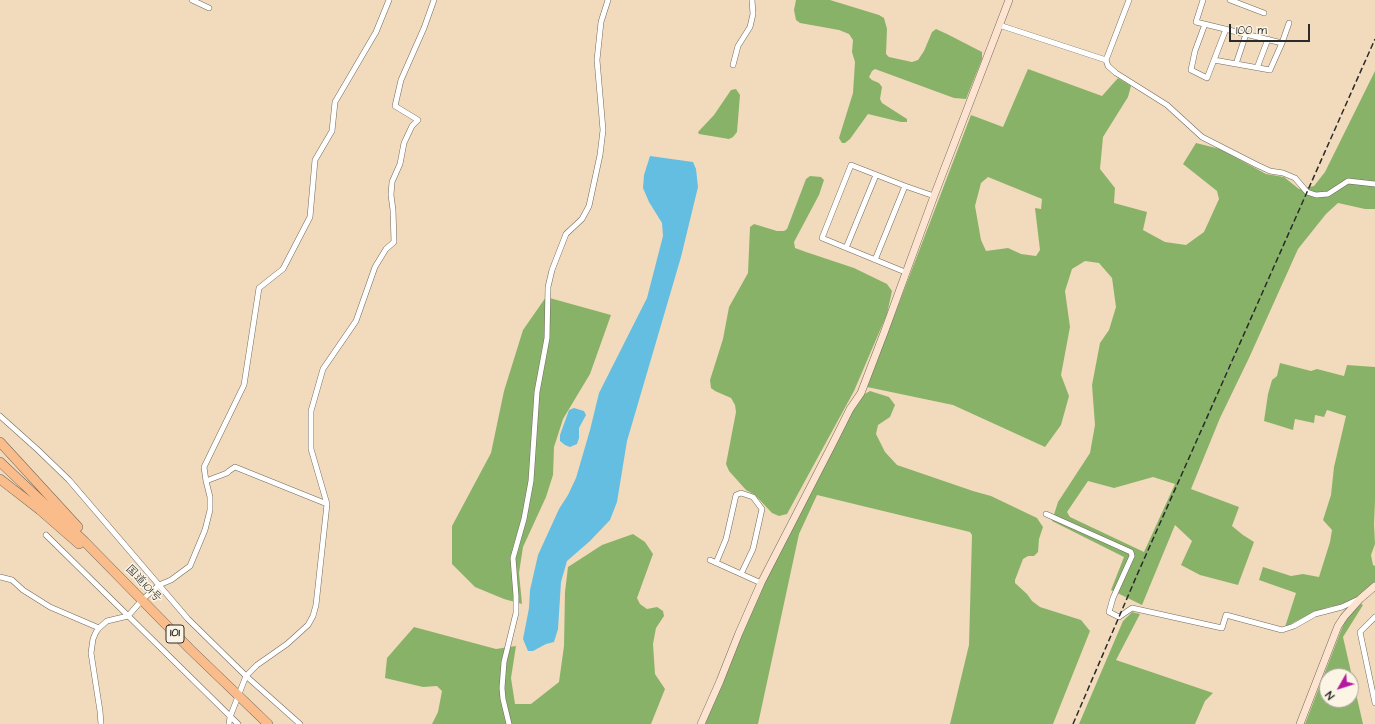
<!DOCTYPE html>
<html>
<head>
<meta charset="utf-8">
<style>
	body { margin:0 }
	#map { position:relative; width:1375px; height:724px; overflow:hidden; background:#f2dbbc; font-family:"Architects Daughter",sans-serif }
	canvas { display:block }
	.north { position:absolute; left:1319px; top:668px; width:40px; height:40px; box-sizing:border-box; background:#fcf5e5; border:1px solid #a8a49b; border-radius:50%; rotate:231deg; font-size:11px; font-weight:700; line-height:16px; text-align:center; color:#2b2b2b }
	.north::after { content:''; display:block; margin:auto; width:14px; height:18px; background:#b5179e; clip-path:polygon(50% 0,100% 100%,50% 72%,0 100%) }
	.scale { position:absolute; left:1229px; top:24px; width:81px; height:18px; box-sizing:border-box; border:2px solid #2b2b2b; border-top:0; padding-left:5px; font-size:12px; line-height:14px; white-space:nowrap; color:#2b2b2b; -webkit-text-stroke:3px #fcf5e5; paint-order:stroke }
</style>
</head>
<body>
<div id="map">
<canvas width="1375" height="724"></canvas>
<div class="north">N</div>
<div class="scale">100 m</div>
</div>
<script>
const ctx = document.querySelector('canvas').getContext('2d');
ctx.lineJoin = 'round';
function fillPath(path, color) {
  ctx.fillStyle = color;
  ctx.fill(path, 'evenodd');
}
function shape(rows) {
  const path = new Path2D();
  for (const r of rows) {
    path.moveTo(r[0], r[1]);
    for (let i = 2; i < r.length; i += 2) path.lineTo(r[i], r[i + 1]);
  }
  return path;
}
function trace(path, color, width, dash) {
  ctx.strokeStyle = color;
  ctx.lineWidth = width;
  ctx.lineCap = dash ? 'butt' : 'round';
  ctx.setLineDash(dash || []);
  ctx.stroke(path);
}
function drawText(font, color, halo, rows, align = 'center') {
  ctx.font = font + ' "Architects Daughter","Klee One",sans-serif';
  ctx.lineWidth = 3;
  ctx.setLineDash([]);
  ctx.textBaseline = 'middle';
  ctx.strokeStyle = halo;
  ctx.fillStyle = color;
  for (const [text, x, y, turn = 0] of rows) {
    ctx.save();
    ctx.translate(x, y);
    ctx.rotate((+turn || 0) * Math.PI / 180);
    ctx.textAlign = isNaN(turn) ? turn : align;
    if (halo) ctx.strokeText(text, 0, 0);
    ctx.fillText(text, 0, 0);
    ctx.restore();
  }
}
fillPath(shape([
	[796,0,830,0,879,15,884,18,887,29,886,54,889,57,912,62,918,60,924,51,932,32,936,29,947,34,982,52,982,59,966,99,954,98,875,69,872,71,869,77,872,80,879,83,882,87,880,99,882,103,907,119,907,122,901,122,868,114,850,139,845,143,842,143,839,138,853,93,855,62,852,52,853,40,849,34,839,30,800,23,796,20,794,10],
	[1028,69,1102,96,1118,78,1131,86,1128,97,1103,137,1100,169,1115,188,1114,203,1147,212,1143,230,1165,242,1186,245,1204,232,1219,199,1217,191,1183,164,1196,143,1220,149,1266,174,1284,177,1299,189,1314,186,1325,172,1375,71,1375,209,1365,209,1338,203,1326,214,1298,249,1249,358,1220,418,1191,489,1239,507,1232,526,1243,535,1254,542,1238,585,1200,575,1181,565,1192,541,1175,525,1142,605,1111,590,1124,557,1052,521,1058,502,1090,453,1095,425,1092,385,1100,343,1109,330,1116,307,1112,278,1099,263,1085,261,1072,269,1065,291,1070,327,1061,375,1069,396,1061,425,1045,447,953,405,867,387,971,115,1003,127],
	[988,177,1042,199,1041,209,1035,208,1040,250,1036,256,1021,254,1008,248,986,251,981,240,975,206,981,183],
	[1153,477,1175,484,1144,552,1070,517,1067,512,1088,481,1114,488],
	[736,89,740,95,737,132,733,137,729,139,699,134,698,132,714,115,731,90],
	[810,176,821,177,824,180,819,195,794,242,795,248,806,252,854,268,887,284,892,291,887,314,854,391,787,514,779,516,772,513,755,495,746,490,729,471,726,464,736,412,735,405,731,398,715,391,711,388,710,380,723,339,729,307,748,273,750,227,754,224,777,231,784,231,787,229,806,179],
	[546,297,611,315,590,374,563,419,554,447,553,475,546,497,523,547,519,573,522,604,504,599,475,587,452,564,452,526,491,453,504,391,523,330],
	[1280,363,1311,371,1317,369,1344,376,1347,365,1375,367,1375,501,1374,524,1375,544,1371,555,1373,565,1375,566,1375,583,1360,596,1340,605,1329,607,1312,613,1285,627,1296,593,1259,580,1263,567,1291,576,1303,574,1319,577,1330,542,1332,530,1323,520,1331,495,1334,467,1346,416,1327,410,1324,417,1315,415,1314,423,1295,419,1293,430,1264,421,1268,394,1272,380,1277,376],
	[870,391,889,397,895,405,890,417,878,425,876,434,885,452,897,465,973,491,991,496,1037,518,1043,527,1039,539,1038,552,1034,556,1028,556,1023,559,1015,580,1015,583,1027,594,1032,601,1040,607,1081,620,1090,631,1053,724,950,724,969,645,972,535,970,532,817,495,799,534,758,724,705,724,762,587,852,412,863,395],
	[633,534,645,542,653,554,637,598,640,604,647,609,657,607,663,611,664,616,656,628,653,644,655,674,665,689,651,724,432,724,438,712,442,691,437,686,423,687,385,678,387,658,414,627,496,649,516,646,511,678,515,704,531,704,559,682,564,646,565,592,568,567,602,545],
	[1361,604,1363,605,1343,637,1363,724,1305,724,1344,623,1351,614],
	[1327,676,1351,676,1351,700,1327,700],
	[1132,612,1140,614,1116,660,1213,693,1205,701,1195,724,1079,724,1123,621]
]), '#89b269');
fillPath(shape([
	[650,156,693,162,696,169,698,187,681,257,627,441,617,502,610,520,590,541,567,561,561,582,558,629,554,642,546,644,533,651,528,651,523,639,529,608,530,590,538,555,559,509,568,495,576,478,590,430,599,393,647,298,663,236,662,223,649,202,643,188,644,175],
	[574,408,584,411,586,415,579,428,579,438,577,444,570,447,565,445,560,441,560,435,569,410]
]), '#64bee2');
const street = shape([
	[192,0,209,8],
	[1129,0,1106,60,1108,66,1116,73,1167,105,1202,137,1257,165,1270,171,1283,173,1295,178,1307,192,1316,195,1328,194,1348,181,1375,184],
	[1203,0,1196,22,1282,43,1289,23],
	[1230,0,1264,13],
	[1205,24,1195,51,1191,70,1207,78,1226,29],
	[999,25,1106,60],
	[1214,60,1270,70,1282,43],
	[1236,64,1246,34],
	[733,65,738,46,750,27,753,14,752,0],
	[1257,68,1268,39],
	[846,248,876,175],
	[875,260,905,186],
	[905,272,822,238,851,165,905,186,934,196],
	[0,416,38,450,69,480,188,619,246,676,300,724],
	[206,481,204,467,244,385,259,288,283,269,310,217,315,160,332,131,335,102,376,32,389,0],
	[1046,514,1131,552,1132,556,1113,598,1109,612,1119,617,1132,608,1222,628,1226,615,1282,630,1294,626,1315,614,1342,607,1359,599],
	[46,535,238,724],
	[710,560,761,583],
	[716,563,726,539,736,495,741,493,753,497,762,509,753,549,741,574],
	[0,577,12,580,23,590,50,607,99,628],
	[1375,617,1360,632,1375,703],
	[101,724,100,711,91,653,93,639,96,632,99,628,107,621,128,616,142,600,159,585,171,580,190,566,205,530,210,510,210,497,206,481,227,473,229,471,235,467,327,504],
	[229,724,230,717,246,676,257,665,287,644,308,625,313,616,316,605,327,504,311,449,311,411,323,369,356,321,375,267,386,249,394,242,393,210,391,195,392,182,400,164,404,143,412,126,418,120,395,106,401,80,424,28,434,0],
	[509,724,503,699,502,688,504,662,516,613,516,596,513,558,524,519,531,481,537,392,547,338,548,287,552,270,566,234,582,219,589,206,600,155,603,130,597,60,601,22,608,0]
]);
const secondary = shape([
	[701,724,720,681,739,633,761,583,835,439,850,409,861,393,884,333,934,196,1009,0],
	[1300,724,1338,626,1344,617,1360,599,1375,586]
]);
const highway = shape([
	[0,442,78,527],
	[0,462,84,541,190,649,268,724],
	[0,479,40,510,79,544]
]);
trace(street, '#71695e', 6);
trace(secondary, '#71695e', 8);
trace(highway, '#71695e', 10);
trace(street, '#fff', 5);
trace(secondary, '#fde4d0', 7);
trace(highway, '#f9bc8a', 9);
trace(shape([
	[1073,724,1137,575,1375,39]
]), '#2b2b2b', 1.5, [6, 3]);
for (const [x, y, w] of [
	[175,634,18]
]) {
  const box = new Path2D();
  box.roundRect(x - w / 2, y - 9, w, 18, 3);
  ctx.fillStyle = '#fcf5e5';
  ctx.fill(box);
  trace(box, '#2b2b2b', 1);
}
drawText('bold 11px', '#2b2b2b', null, [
	["101",175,634]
]);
drawText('12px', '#2b2b2b', '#fcf5e5', [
	["国道101号",143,584,46]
]);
</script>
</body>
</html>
